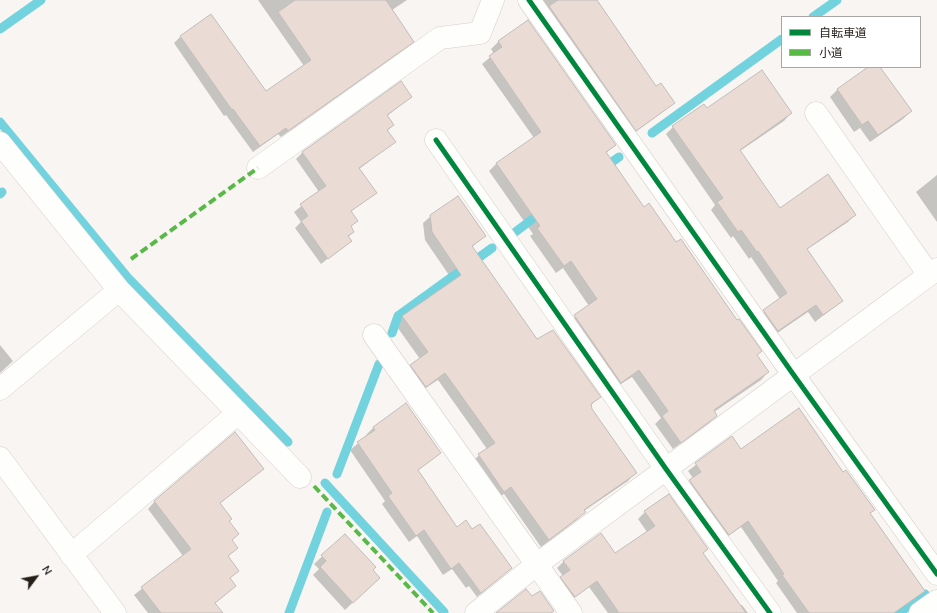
<!DOCTYPE html>
<html>
<head>
<meta charset="utf-8">
<style>
	body { margin:0 }
	#map { position:relative; width:937px; height:613px; overflow:hidden; background:#f8f5f2; font-family:"Nunito Sans","Noto Sans JP",sans-serif }
	canvas { display:block }
	.legend { position:absolute; left:781px; top:16px; width:140px; height:52px; box-sizing:border-box; background:#fff; border:1px solid #a8a5a3; margin:0; padding:5px 7px; list-style:none; font-size:12px; color:#251e19 }
	.legend li { display:flex; align-items:center; gap:8px; height:20px }
	.legend b { width:20px; border:1px solid #a8a5a3 }
	.north { position:absolute; left:16px; top:557px; width:40px; height:40px; -webkit-text-stroke:3px #fff; paint-order:stroke; rotate:58deg; font-size:11px; font-weight:700; line-height:16px; text-align:center; color:#251e19 }
	.north::after { content:''; display:block; margin:auto; width:14px; height:18px; background:#251e19; clip-path:polygon(50% 0,100% 100%,50% 72%,0 100%) }
</style>
</head>
<body>
<div id="map">
<canvas width="937" height="613"></canvas>
<ul class="legend">
<li><b style="height:5px;background:#00873e"></b>自転車道</li>
<li><b style="height:5px;background:#58b947"></b>小道</li>
</ul>
<div class="north">N</div>
</div>
<script>
const ctx = document.querySelector('canvas').getContext('2d');
ctx.lineJoin = 'round';
function fillPath(path, color) {
  ctx.fillStyle = color;
  ctx.fill(path, 'evenodd');
}
function shape(rows) {
  const path = new Path2D();
  for (const r of rows) {
    path.moveTo(r[0], r[1]);
    for (let i = 2; i < r.length; i += 2) path.lineTo(r[i], r[i + 1]);
  }
  return path;
}
function trace(path, color, width, dash) {
  ctx.strokeStyle = color;
  ctx.lineWidth = width;
  ctx.lineCap = dash ? 'butt' : 'round';
  ctx.setLineDash(dash || []);
  ctx.stroke(path);
}
fillPath(shape([
	[258,0,407,0,392,10,412,41,406,48,281,137,278,134,253,152,226,115,224,116,174,43,180,37,265,93,304,66],
	[534,0,596,0,656,87,674,103,629,137],
	[528,22,615,145,605,154,644,209,768,372,761,380,714,412,716,415,709,423,673,449,655,424,661,418,632,377,613,389,567,323,589,306,563,268,556,273,530,236,533,234,489,171,496,164,534,138,482,64,494,54,491,49,498,42],
	[870,67,879,67,911,111,903,119,870,142,860,128,854,132,830,97,837,90],
	[411,97,387,116,393,125,387,131,395,142,359,169,375,193,350,212,356,221,350,227,353,232,348,237,351,241,321,264,295,228,301,222,294,212,319,192,296,159,303,152],
	[707,109,791,113,784,121,740,151,780,209,855,214,848,222,806,250,842,301,815,322,808,312,770,338,756,318,780,299,751,257,749,259,733,236,731,238,711,210,715,205,666,134,673,127],
	[937,175,937,222,916,192],
	[431,216,484,236,471,248,537,340,599,397,590,406,591,409,635,473,628,481,584,511,578,519,541,547,504,494,496,499,471,462,487,449,438,380,418,393,404,373,420,359,395,324,403,317,453,281,425,240,423,223],
	[0,345,13,361,0,373],
	[406,405,440,453,417,471,457,528,472,531,511,568,477,597,469,586,466,588,452,569,443,575,417,536,409,542,382,504,385,501,350,450,367,436,366,435,373,428],
	[732,437,741,450,843,473,874,510,869,514,925,593,908,609,907,613,797,613,776,583,778,581,741,527,721,541,683,488,693,478,688,471],
	[263,469,219,504,228,521,238,534,231,541,237,548,227,557,238,571,229,579,235,586,214,604,222,613,148,613,134,595,183,556,148,509,155,501],
	[645,512,703,553,740,606,742,605,748,613,608,613,589,587,567,603,554,584,563,576,557,568,564,561,614,554,647,532,638,519],
	[345,535,372,570,371,585,345,610,313,575,319,569,314,564]
]), '#0003');
trace(shape([
	[813,17,837,0],
	[0,29,41,0],
	[0,122,129,279,288,442],
	[652,133,782,39],
	[602,169,619,157],
	[0,194,2,192],
	[514,233,543,211],
	[392,333,398,316,492,248],
	[337,474,379,364],
	[325,483,444,612],
	[289,613,327,512],
	[899,613,925,594]
]), '#72d3de', 9);
const building = shape([
	[295,0,386,0,414,42,288,131,286,128,260,146,233,109,232,110,180,36,211,14,266,91,311,60,278,12,295,0],
	[558,0,597,0,656,86,661,83,675,103,636,131,549,6,558,0],
	[528,20,616,145,606,152,644,207,649,203,676,242,681,239,737,320,739,319,762,351,757,355,769,372,714,410,717,416,681,443,662,416,668,411,639,370,621,383,574,315,597,299,571,261,564,266,537,228,540,226,496,163,541,132,489,56,502,47,498,41,528,20],
	[868,67,880,67,912,111,878,135,868,121,862,125,837,89,868,67],
	[762,70,792,113,740,150,780,208,828,174,856,215,807,249,843,301,823,315,816,305,778,331,763,310,787,293,758,251,757,252,741,230,738,232,717,202,723,198,672,126,704,104,707,108,762,70],
	[401,81,412,97,387,115,394,125,387,130,396,142,359,168,377,193,351,211,358,221,351,226,354,232,348,236,352,241,328,259,301,221,308,216,300,204,326,186,302,152,401,81],
	[458,196,486,236,472,246,537,339,553,330,601,397,591,404,592,409,637,473,584,510,586,512,549,540,511,487,504,492,478,454,495,443,445,373,426,387,410,365,428,352,402,316,461,275,432,232,430,215,458,196],
	[406,403,441,453,418,470,457,527,466,520,472,529,480,524,512,568,481,593,459,563,451,569,424,530,416,536,388,496,392,493,357,442,375,430,373,427,406,403],
	[799,408,843,472,846,470,875,510,870,513,925,591,894,613,809,613,782,575,784,574,748,521,729,535,689,480,701,472,695,463,732,436,741,449,799,408],
	[235,432,264,469,220,503,232,519,229,521,239,534,232,540,238,548,228,556,239,571,230,578,236,586,215,603,223,613,161,613,141,587,191,549,154,501,235,432],
	[669,494,708,549,703,553,746,613,619,613,597,581,575,597,560,577,570,570,563,561,601,533,615,553,655,526,644,511,669,494],
	[345,534,376,567,373,570,380,578,353,603,320,567,326,561,321,555,345,534],
	[526,589,532,596,540,591,554,611,551,613,496,613,526,589]
]);
fillPath(building, '#eadbd4');
trace(building, '#c2bdba', 1);
const minor = shape([
	[529,0,793,374,937,574],
	[816,113,929,275],
	[436,140,666,469,770,613],
	[0,143,119,290,300,477],
	[258,168,440,38,480,33,493,0],
	[374,335,571,613],
	[0,389,119,290],
	[0,458,115,613],
	[71,555,238,413],
	[476,613,536,565,937,269],
	[920,613,937,601]
]);
trace(minor, '#d4cfcb', 23);
trace(minor, '#fefefd', 22);
trace(shape([
	[131,259,258,168],
	[314,486,433,613]
]), '#58b947', 4, [8, 4]);
trace(shape([
	[529,0,793,374,937,574],
	[436,140,666,469,770,613]
]), '#00873e', 5);
</script>
</body>
</html>
